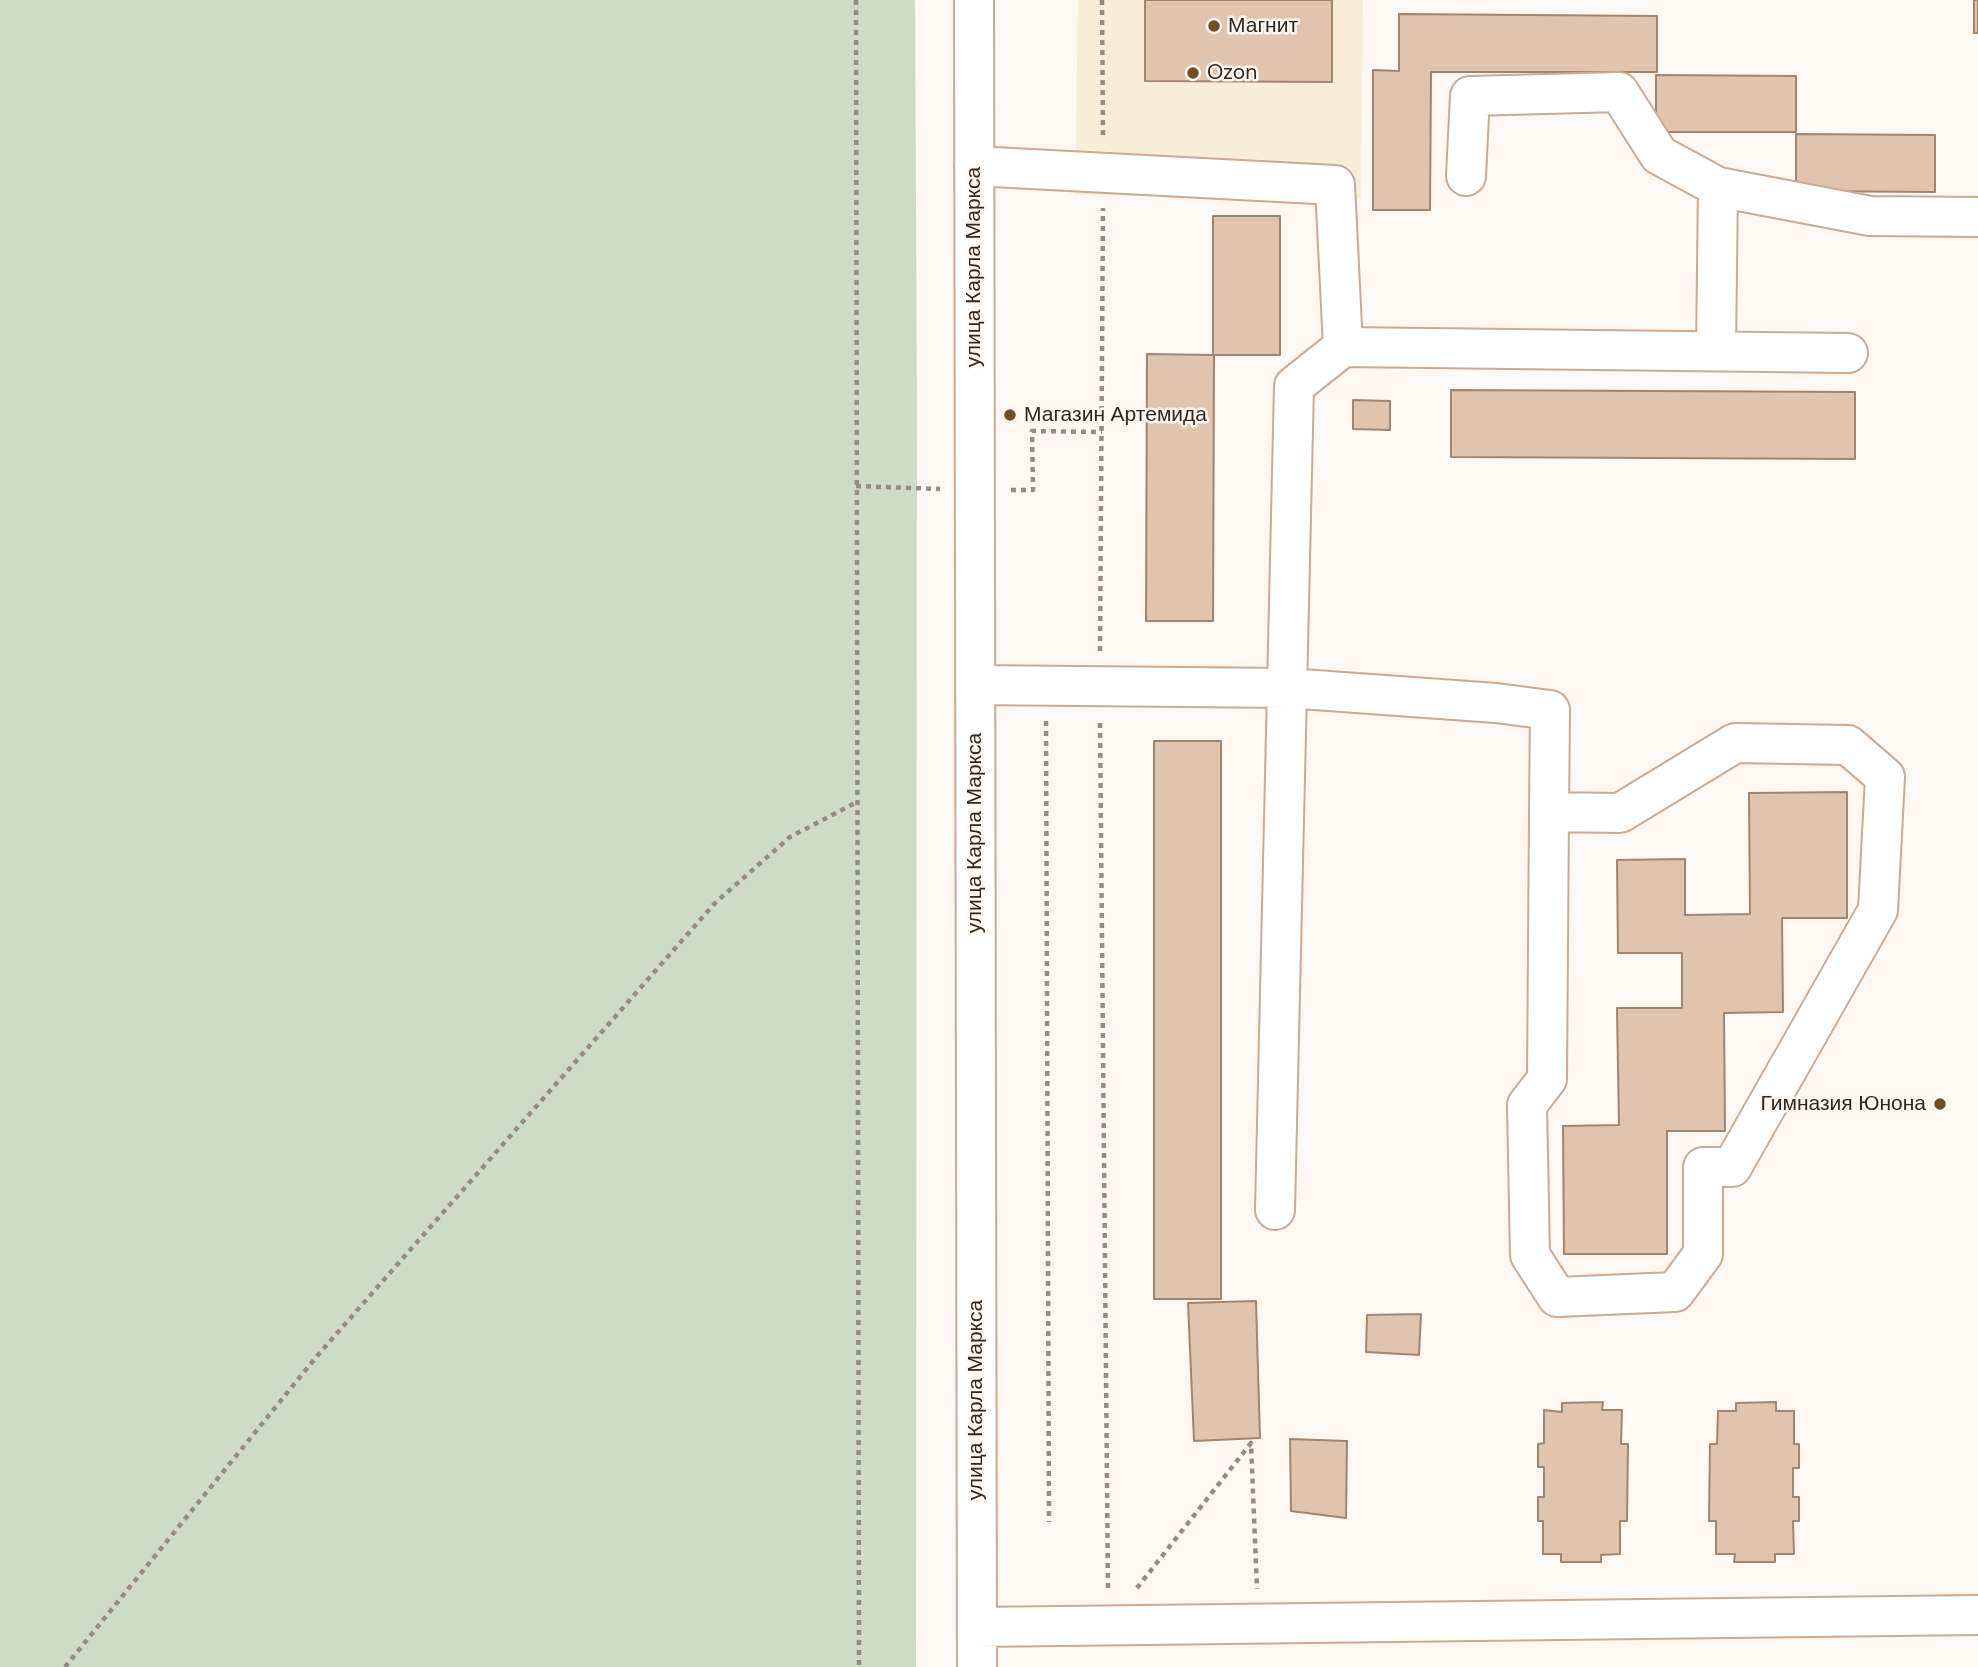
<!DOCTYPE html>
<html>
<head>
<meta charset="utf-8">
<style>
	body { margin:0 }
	canvas { display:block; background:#fef7f2 }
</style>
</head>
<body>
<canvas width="1978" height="1667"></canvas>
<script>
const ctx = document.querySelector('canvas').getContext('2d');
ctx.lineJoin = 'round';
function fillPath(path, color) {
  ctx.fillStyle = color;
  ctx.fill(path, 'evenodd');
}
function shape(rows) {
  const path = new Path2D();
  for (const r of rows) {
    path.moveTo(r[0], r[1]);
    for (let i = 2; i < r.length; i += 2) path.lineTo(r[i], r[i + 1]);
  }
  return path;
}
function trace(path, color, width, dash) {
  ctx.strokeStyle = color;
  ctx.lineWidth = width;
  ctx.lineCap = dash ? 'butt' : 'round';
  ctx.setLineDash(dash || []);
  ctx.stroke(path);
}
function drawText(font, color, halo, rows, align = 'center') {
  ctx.font = font + ' "DM Sans",sans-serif';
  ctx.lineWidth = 5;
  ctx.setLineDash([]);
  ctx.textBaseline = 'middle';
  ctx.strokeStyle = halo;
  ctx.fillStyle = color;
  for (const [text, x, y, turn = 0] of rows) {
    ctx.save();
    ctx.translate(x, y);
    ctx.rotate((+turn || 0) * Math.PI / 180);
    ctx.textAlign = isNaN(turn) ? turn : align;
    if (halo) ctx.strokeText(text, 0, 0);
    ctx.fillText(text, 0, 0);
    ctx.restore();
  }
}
fillPath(shape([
	[1078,0,1363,0,1361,199,1075,195]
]), '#f8eed8');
fillPath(shape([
	[0,0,915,0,917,398,916,1667,0,1667]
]), '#cedcc6');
const building = shape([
	[1145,0,1332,0,1332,82,1145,81,1145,0],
	[1974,0,1978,0,1978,33,1974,33,1974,0],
	[1399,14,1657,16,1657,72,1431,72,1430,210,1373,210,1373,70,1399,71,1399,14],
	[1656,75,1796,76,1796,132,1656,132,1656,75],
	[1796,134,1935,135,1935,192,1796,191,1796,134],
	[1213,216,1280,216,1280,355,1213,355,1213,216],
	[1147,354,1214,355,1213,621,1146,621,1147,354],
	[1451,390,1855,392,1855,459,1451,457,1451,390],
	[1353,400,1390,401,1390,430,1353,429,1353,400],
	[1154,741,1221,741,1221,1299,1154,1299,1154,741],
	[1847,792,1847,918,1782,918,1783,1012,1724,1013,1725,1131,1667,1131,1667,1254,1564,1254,1563,1126,1619,1125,1617,1008,1682,1008,1682,953,1618,953,1617,860,1685,859,1685,915,1750,914,1749,793,1847,792],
	[1256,1301,1260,1438,1194,1441,1188,1303,1256,1301],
	[1421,1314,1419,1355,1366,1352,1367,1315,1421,1314],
	[1603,1402,1602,1410,1622,1410,1621,1444,1628,1444,1627,1521,1620,1521,1620,1554,1601,1555,1601,1562,1561,1562,1561,1554,1543,1554,1543,1521,1538,1521,1538,1497,1544,1497,1544,1467,1538,1467,1538,1444,1544,1443,1544,1410,1562,1412,1562,1403,1603,1402],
	[1776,1402,1776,1411,1794,1411,1794,1444,1799,1444,1799,1468,1793,1468,1793,1497,1799,1497,1799,1521,1793,1521,1794,1554,1775,1554,1775,1562,1734,1562,1735,1554,1716,1554,1716,1521,1709,1521,1710,1444,1717,1444,1718,1411,1736,1411,1736,1403,1776,1402],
	[1290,1439,1347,1441,1346,1518,1291,1511,1290,1439]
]);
fillPath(building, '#e1c4ae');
trace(building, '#a1856f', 2);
const minor = shape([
	[974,0,977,1667],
	[974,166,1335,185,1343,347,1848,353],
	[1466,176,1470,96,1619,92,1659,155,1718,187,1716,351],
	[1718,187,1870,216,1978,217],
	[975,685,1287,688,1496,703,1550,710,1549,812,1547,1079,1527,1105,1530,1255,1557,1297,1675,1292,1703,1254,1703,1167,1732,1167,1878,910,1885,777,1848,745,1735,743,1620,813,1549,812],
	[1275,1210,1294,386,1343,347],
	[977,1627,1978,1615]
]);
trace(minor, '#c9ab94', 42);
trace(shape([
	[856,0,859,1667],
	[1102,0,1103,137],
	[856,486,940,489],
	[1011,490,1033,490,1032,431,1102,432],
	[1100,651,1103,208],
	[1046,721,1049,1522],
	[1100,723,1108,1589],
	[1137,1588,1251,1443,1257,1589],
	[65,1667,317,1356,715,903,790,837,857,802]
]), '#968c85', 4.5, [5, 5]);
trace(minor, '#fff', 38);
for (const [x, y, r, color] of [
	[1214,26,7,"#704e26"],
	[1193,73,7,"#704e26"],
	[1010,415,7,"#704e26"],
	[1940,1104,7,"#704e26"]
]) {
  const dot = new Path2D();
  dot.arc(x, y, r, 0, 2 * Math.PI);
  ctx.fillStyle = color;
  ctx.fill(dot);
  trace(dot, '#fef7f2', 2.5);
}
drawText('21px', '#32261d', '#fef7f2', [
	["Магнит",1228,26],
	["Ozon",1207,73],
	["Магазин Артемида",1024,415],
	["Гимназия Юнона",1926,1104,"right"]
], 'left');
drawText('21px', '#32261d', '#fef7f2', [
	["улица Карла Маркса",974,267,-90],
	["улица Карла Маркса",975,833,-90],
	["улица Карла Маркса",976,1400,-90]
]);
</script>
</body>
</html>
